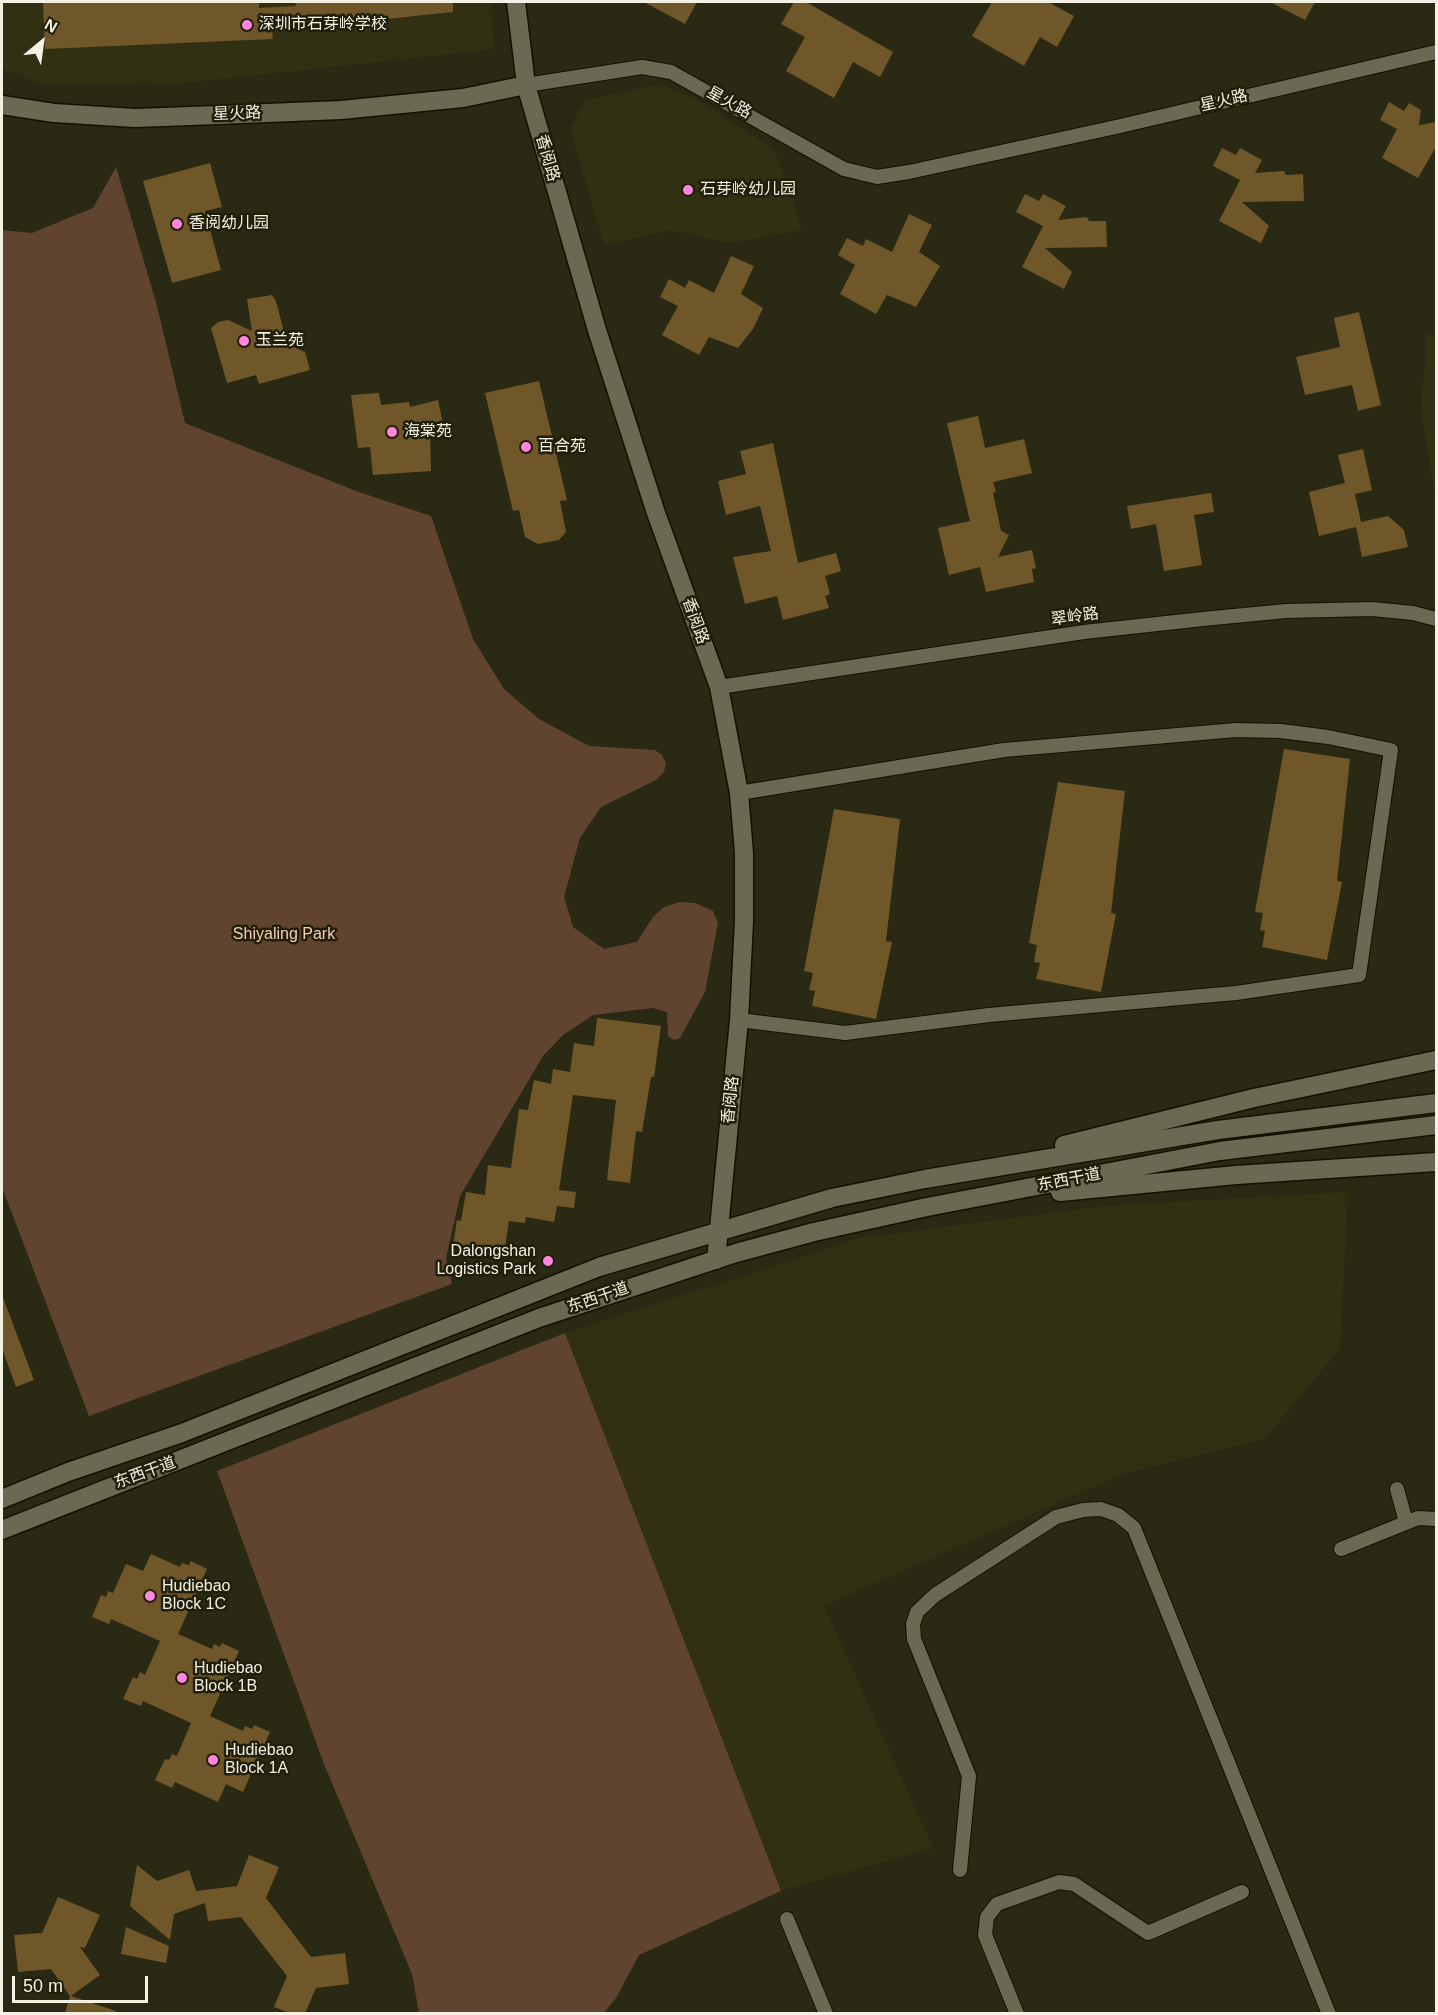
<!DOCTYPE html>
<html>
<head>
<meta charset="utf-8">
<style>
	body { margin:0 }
	#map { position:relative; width:1438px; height:2015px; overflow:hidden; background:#2a2914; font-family:Arial,sans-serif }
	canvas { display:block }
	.frame { position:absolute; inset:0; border:3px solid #f2f1e4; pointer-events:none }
	.north { position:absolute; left:12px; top:12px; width:60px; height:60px; -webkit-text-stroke:4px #211f0a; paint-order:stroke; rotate:29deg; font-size:16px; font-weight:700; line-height:24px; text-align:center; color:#f2f1e4 }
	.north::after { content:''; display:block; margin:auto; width:21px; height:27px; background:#f2f1e4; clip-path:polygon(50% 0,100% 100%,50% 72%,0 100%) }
	.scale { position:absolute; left:12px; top:1976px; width:136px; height:27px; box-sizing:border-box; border:3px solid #f2f1e4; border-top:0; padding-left:8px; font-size:18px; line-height:21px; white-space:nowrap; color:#f2f1e4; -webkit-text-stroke:4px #211f0a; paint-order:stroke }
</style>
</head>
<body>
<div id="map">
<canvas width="1438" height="2015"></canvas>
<div class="frame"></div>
<div class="north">N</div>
<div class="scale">50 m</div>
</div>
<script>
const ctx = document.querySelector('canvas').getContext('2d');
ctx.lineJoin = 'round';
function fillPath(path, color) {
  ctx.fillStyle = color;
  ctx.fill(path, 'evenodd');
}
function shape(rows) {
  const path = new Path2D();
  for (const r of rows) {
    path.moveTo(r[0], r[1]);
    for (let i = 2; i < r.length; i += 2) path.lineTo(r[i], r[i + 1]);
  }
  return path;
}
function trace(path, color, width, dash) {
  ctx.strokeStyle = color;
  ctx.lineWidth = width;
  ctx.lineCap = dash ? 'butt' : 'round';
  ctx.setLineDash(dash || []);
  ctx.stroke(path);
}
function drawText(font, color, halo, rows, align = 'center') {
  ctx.font = font + ' Arial,"Noto Sans SC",sans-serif';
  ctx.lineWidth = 5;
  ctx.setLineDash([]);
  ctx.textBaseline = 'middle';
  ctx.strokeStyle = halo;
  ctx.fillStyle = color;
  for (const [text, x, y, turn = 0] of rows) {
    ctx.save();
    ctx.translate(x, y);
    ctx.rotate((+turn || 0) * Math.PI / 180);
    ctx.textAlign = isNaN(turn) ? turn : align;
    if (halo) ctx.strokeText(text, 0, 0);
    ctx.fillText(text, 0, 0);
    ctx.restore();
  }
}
fillPath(shape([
	[2,2,491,2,494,49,176,84,40,83,2,69],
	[659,84,698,100,775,150,802,230,730,243,670,230,604,245,570,128,586,100],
	[1436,334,1436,503,1422,416,1421,394,1425,368,1425,335],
	[1348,1192,1340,1349,1264,1439,1123,1474,824,1606,933,1848,781,1891,565,1333,860,1238,1105,1206]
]), '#323013');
fillPath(shape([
	[116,167,156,302,185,423,356,491,431,516,473,639,504,689,539,719,589,746,655,750,662,755,666,763,664,772,656,780,601,807,580,838,564,897,573,927,604,949,637,942,653,917,664,907,679,902,695,903,713,911,718,923,705,992,680,1038,674,1040,668,1036,667,1012,653,1008,593,1015,563,1035,543,1056,460,1196,446,1258,452,1284,89,1416,2,1187,2,230,32,233,93,208],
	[565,1333,781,1891,639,1955,616,1998,604,2013,419,2013,412,1974,324,1764,217,1471]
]), '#614430');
fillPath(shape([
	[43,2,259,2,259,8,296,6,295,2,453,2,453,12,272,31,273,39,45,49],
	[644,2,697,2,685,24],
	[794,2,806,2,893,52,880,77,853,62,834,98,786,71,805,37,781,24],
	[992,2,1048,2,1074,16,1057,47,1040,37,1024,66,972,36],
	[1270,2,1315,2,1305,20],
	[1389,102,1404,111,1409,103,1421,110,1419,125,1437,122,1437,145,1418,178,1382,158,1397,129,1380,120],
	[1222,148,1236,155,1240,148,1262,160,1255,173,1284,171,1286,175,1303,174,1304,201,1242,202,1269,226,1261,243,1219,221,1240,180,1213,166],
	[210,163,222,207,205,211,221,270,172,283,143,181],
	[1025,194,1039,201,1043,194,1066,206,1058,220,1087,217,1089,221,1106,221,1107,247,1045,248,1072,272,1064,289,1022,267,1043,226,1016,212],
	[909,214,932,225,919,252,940,266,916,307,887,295,876,314,840,294,855,265,838,255,847,238,863,246,866,239,892,252],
	[731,256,754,266,741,294,763,308,753,329,738,348,709,337,699,355,662,335,678,306,660,297,669,279,685,288,689,280,714,293],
	[272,295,276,301,287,344,305,352,310,370,259,384,256,375,227,383,211,328,218,322,228,320,252,331,247,299],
	[1359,312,1381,405,1358,411,1352,385,1305,395,1296,357,1340,347,1334,318],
	[539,381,567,500,560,501,566,532,559,540,538,544,525,537,519,510,513,511,485,393],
	[379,393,381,405,409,402,410,407,438,400,444,429,430,432,431,471,373,475,370,447,358,448,351,395],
	[978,416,985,448,1024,439,1032,473,993,482,996,492,993,493,1001,531,1009,535,998,557,1032,550,1036,568,1032,569,1034,582,986,592,980,567,949,575,938,528,970,521,947,423],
	[773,443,798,563,836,553,841,571,825,576,830,594,825,596,829,608,783,620,777,596,745,604,733,557,771,551,760,506,726,515,718,481,746,474,740,451],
	[1363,449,1372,490,1355,494,1361,522,1388,516,1404,530,1408,547,1362,557,1356,527,1319,536,1309,492,1345,483,1338,455],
	[1211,493,1214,512,1194,515,1202,565,1164,571,1156,524,1131,529,1127,506],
	[1284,749,1350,759,1337,881,1342,882,1327,960,1262,947,1265,931,1260,930,1263,913,1255,912],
	[1058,782,1125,791,1111,913,1116,914,1101,992,1036,979,1040,963,1034,962,1037,945,1029,943],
	[834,809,900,819,886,941,892,942,876,1019,812,1006,815,991,809,990,813,973,804,971],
	[597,1018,661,1026,654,1077,651,1077,642,1132,636,1131,630,1183,607,1180,616,1100,573,1095,559,1190,576,1192,574,1208,557,1206,554,1222,526,1217,525,1223,509,1221,504,1253,453,1247,457,1220,461,1221,466,1192,485,1195,488,1165,511,1168,519,1109,528,1110,534,1080,551,1084,553,1069,570,1072,574,1043,594,1046],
	[2,1295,34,1380,16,1387,2,1348],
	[151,1554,180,1567,182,1563,189,1565,191,1561,207,1569,178,1634,212,1649,214,1644,220,1647,222,1643,239,1651,210,1716,243,1731,245,1726,252,1729,254,1725,270,1732,243,1792,226,1784,218,1802,175,1782,172,1788,155,1780,165,1759,169,1760,172,1754,177,1756,191,1723,143,1701,141,1706,123,1699,133,1677,137,1679,140,1672,145,1675,160,1641,111,1619,109,1624,92,1617,101,1595,106,1597,108,1591,113,1593,126,1564,143,1571],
	[249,1855,279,1867,266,1898,311,1957,345,1953,349,1984,316,1988,305,2013,290,2013,274,2007,287,1976,241,1917,208,1921,205,1903,174,1914,170,1940,130,1906,137,1865,157,1881,189,1870,196,1891,237,1886],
	[58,1897,100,1915,85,1948,80,1947,100,1975,71,1996,116,2011,116,2013,65,2013,70,1996,51,1969,18,1972,14,1935,42,1933],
	[126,1927,169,1946,166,1963,121,1954]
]), '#70572a');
const minor = shape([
	[526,85,642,67,671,72,844,169,877,177,909,172,1116,127,1436,52],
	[719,687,1084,632,1203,619,1286,611,1372,609,1413,613,1436,619],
	[739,1020,845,1033,989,1015,1236,993,1359,975,1391,750,1328,737,1281,731,1236,730,1004,750,739,793],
	[1397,1489,1406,1522],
	[1341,1549,1418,1518,1436,1519],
	[960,1870,969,1776,914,1639,913,1624,917,1612,935,1595,1056,1517,1083,1510,1101,1509,1118,1515,1134,1528,1329,2014],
	[787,1919,826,2014],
	[1017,2014,985,1935,987,1917,997,1904,1059,1882,1074,1884,1148,1933,1242,1892]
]);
const tertiary = shape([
	[516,2,526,85,597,330,656,513,719,687,739,793,744,853,744,921,739,1020,716,1260],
	[2,105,54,113,135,118,218,115,341,110,463,98,526,85]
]);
const secondary = shape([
	[1064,1145,1254,1098,1436,1060],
	[1060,1192,1236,1175,1436,1162],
	[2,1499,68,1472,182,1433,599,1267,832,1198,925,1179,1218,1130,1436,1103],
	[2,1530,539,1318,736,1253,814,1232,927,1207,1220,1151,1436,1125]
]);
trace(minor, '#131201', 16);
trace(tertiary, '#131201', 21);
trace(secondary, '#131201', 21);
trace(minor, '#6a6951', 14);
trace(tertiary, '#6a6951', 18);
trace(secondary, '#6a6951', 18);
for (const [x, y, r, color] of [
	[247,25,6,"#ff85df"],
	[688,190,6,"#ff85df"],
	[177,224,6,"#ff85df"],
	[244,341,6,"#ff85df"],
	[392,432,6,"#ff85df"],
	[526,447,6,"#ff85df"],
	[548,1261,6,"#ff85df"],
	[150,1596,6,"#ff85df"],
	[182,1678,6,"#ff85df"],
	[213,1760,6,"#ff85df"]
]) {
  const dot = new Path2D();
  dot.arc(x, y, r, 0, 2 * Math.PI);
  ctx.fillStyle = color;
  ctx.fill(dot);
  trace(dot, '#211f0a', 2);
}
drawText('16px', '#f2f1e4', '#211f0a', [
	["深圳市石芽岭学校",259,25],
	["石芽岭幼儿园",700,190],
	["香阅幼儿园",189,224],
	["玉兰苑",256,341],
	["海棠苑",404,432],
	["百合苑",538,447],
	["Dalongshan",536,1252,"right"],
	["Logistics Park",536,1270,"right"],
	["Hudiebao",162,1587],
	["Block 1C",162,1605],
	["Hudiebao",194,1669],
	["Block 1B",194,1687],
	["Hudiebao",225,1751],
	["Block 1A",225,1769]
], 'left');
drawText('16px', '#f2f1e4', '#211f0a', [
	["星火路",1224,101,-13],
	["星火路",729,103,29],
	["星火路",237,114,-2],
	["香阅路",547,158,74],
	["翠岭路",1075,617,-8],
	["香阅路",695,621,70],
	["香阅路",731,1100,-84],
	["东西干道",1069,1180,-11],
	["东西干道",598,1298,-19],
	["东西干道",145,1473,-20]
]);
drawText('16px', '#f7cdb2', '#211f0a', [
	["Shiyaling Park",284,935]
]);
</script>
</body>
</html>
